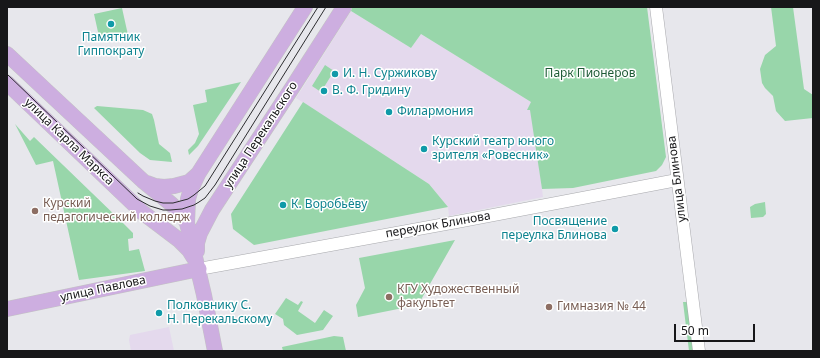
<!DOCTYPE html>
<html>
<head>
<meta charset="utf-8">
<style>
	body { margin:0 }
	#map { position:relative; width:820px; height:358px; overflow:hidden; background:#e7e7ec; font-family:"Noto Sans",sans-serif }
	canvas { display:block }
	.frame { position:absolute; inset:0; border:8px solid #171719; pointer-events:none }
	.scale { position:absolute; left:674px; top:324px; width:81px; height:18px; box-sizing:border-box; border:2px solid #171719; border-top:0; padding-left:5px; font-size:12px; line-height:14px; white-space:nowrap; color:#171719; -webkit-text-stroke:3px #fff; paint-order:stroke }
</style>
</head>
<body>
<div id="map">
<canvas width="820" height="358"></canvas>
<div class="frame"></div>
<div class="scale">50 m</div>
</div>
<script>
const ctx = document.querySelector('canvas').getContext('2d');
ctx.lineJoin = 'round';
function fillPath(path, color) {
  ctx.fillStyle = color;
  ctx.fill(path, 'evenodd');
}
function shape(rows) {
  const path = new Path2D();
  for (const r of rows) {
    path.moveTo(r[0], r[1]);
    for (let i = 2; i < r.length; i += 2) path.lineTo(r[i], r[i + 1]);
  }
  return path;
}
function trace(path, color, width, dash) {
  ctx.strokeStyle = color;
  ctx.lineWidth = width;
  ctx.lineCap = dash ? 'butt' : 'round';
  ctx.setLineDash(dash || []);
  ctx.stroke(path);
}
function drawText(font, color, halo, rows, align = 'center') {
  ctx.font = font + ' "Noto Sans",sans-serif';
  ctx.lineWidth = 3;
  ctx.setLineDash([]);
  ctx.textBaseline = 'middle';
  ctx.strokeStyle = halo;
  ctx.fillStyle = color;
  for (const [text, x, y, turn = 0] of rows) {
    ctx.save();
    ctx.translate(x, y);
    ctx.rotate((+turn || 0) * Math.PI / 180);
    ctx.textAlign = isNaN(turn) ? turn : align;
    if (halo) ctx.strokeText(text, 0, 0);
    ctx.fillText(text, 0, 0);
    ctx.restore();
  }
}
fillPath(shape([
	[351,11,411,48,421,34,531,102,543,197,449,216,448,207,429,184,296,98],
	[169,327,174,351,131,351,129,340,130,335]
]), '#e4d9ed');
fillPath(shape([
	[352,7,647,7,666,157,662,165,656,171,573,188,542,189,530,110,527,110,531,102,421,34,411,48,351,11],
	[771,7,793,7,804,89,813,95,813,118,785,121,776,111,773,96,765,88,762,83,760,69,765,55,776,46],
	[122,8,128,35,100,41,94,14],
	[325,65,334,71,321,92,312,86],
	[241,82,198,146,189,155,188,150,195,143,199,134,193,105,207,102,205,90],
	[303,102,429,184,448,207,254,245,233,229,231,214],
	[97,106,143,110,152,114,154,120,159,144,170,153,172,162,150,160,140,153,94,108],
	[15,124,30,141,34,137,121,221,133,233,133,238,128,239,129,251,139,249,145,271,79,280,53,161,36,165],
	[765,202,766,214,763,217,751,218,750,207,755,204],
	[455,240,418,305,358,317,356,305,365,288,359,258],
	[286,298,298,305,301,301,303,302,298,311,315,323,324,310,333,316,323,330,297,335,284,325,283,319,275,314],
	[683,302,688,302,694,351,689,351],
	[334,336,343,337,346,351,283,351,282,347]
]), '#98d6aa');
const minor = shape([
	[656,7,699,351],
	[199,269,462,221,677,180]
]);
const major = shape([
	[7,54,143,181,170,203,181,213,187,223],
	[7,83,142,212,179,240,189,250,194,258],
	[147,183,155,186,164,187,174,186,189,182,198,174],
	[197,251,197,243,200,233,212,210,292,88,344,7],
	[7,309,199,269],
	[215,351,204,295,187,223,188,199,191,189,198,174,305,7]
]);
trace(minor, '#a8a9ad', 13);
trace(major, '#c3c3c3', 16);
trace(minor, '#fff', 12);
trace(major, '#cdaee0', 15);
trace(shape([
	[7,74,137,199,150,206,163,210,170,210,182,209,194,205,199,202,205,198,215,185,326,7],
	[138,193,143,196,155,201,163,203,173,203,188,199,194,195,205,186,318,7]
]), '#2c2c2f', 1);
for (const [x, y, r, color] of [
	[111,24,4,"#0f9aa8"],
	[335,74,4,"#0f9aa8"],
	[324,91,4,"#0f9aa8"],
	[389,112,4,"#0f9aa8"],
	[424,149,4,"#0f9aa8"],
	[283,205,4,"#0f9aa8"],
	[35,211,4,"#8d6e63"],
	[615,229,4,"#0f9aa8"],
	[389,297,4,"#8d6e63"],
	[549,307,4,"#8d6e63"],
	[159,313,4,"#0f9aa8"]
]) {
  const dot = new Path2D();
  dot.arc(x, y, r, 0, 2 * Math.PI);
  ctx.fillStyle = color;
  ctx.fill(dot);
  trace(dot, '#fff', 1.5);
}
drawText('12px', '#0d838f', '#fff', [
	["Памятник",111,38,"center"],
	["Гиппократу",111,52,"center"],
	["И. Н. Суржикову",343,74],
	["В. Ф. Гридину",332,91],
	["Филармония",397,112],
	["Курский театр юного",432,142],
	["зрителя «Ровесник»",432,156],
	["К. Воробьёву",291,205],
	["Посвящение",607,222,"right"],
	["переулка Блинова",607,236,"right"],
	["Полковнику С.",167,306],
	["Н. Перекальскому",167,320]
], 'left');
drawText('12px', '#1e5b36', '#fff', [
	["Парк Пионеров",590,74]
]);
drawText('12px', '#171719', '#fff', [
	["улица Перекальского",261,135,-57],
	["улица Карла Маркса",69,142,44],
	["улица Блинова",677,179,-97],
	["переулок Блинова",438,225,-10],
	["улица Павлова",103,289,-12]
]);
drawText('12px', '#785e54', '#fff', [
	["Курский",43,204],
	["педагогический колледж",43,218],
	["КГУ Художественный",397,290],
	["факультет",397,304],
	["Гимназия № 44",557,307]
], 'left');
</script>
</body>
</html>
